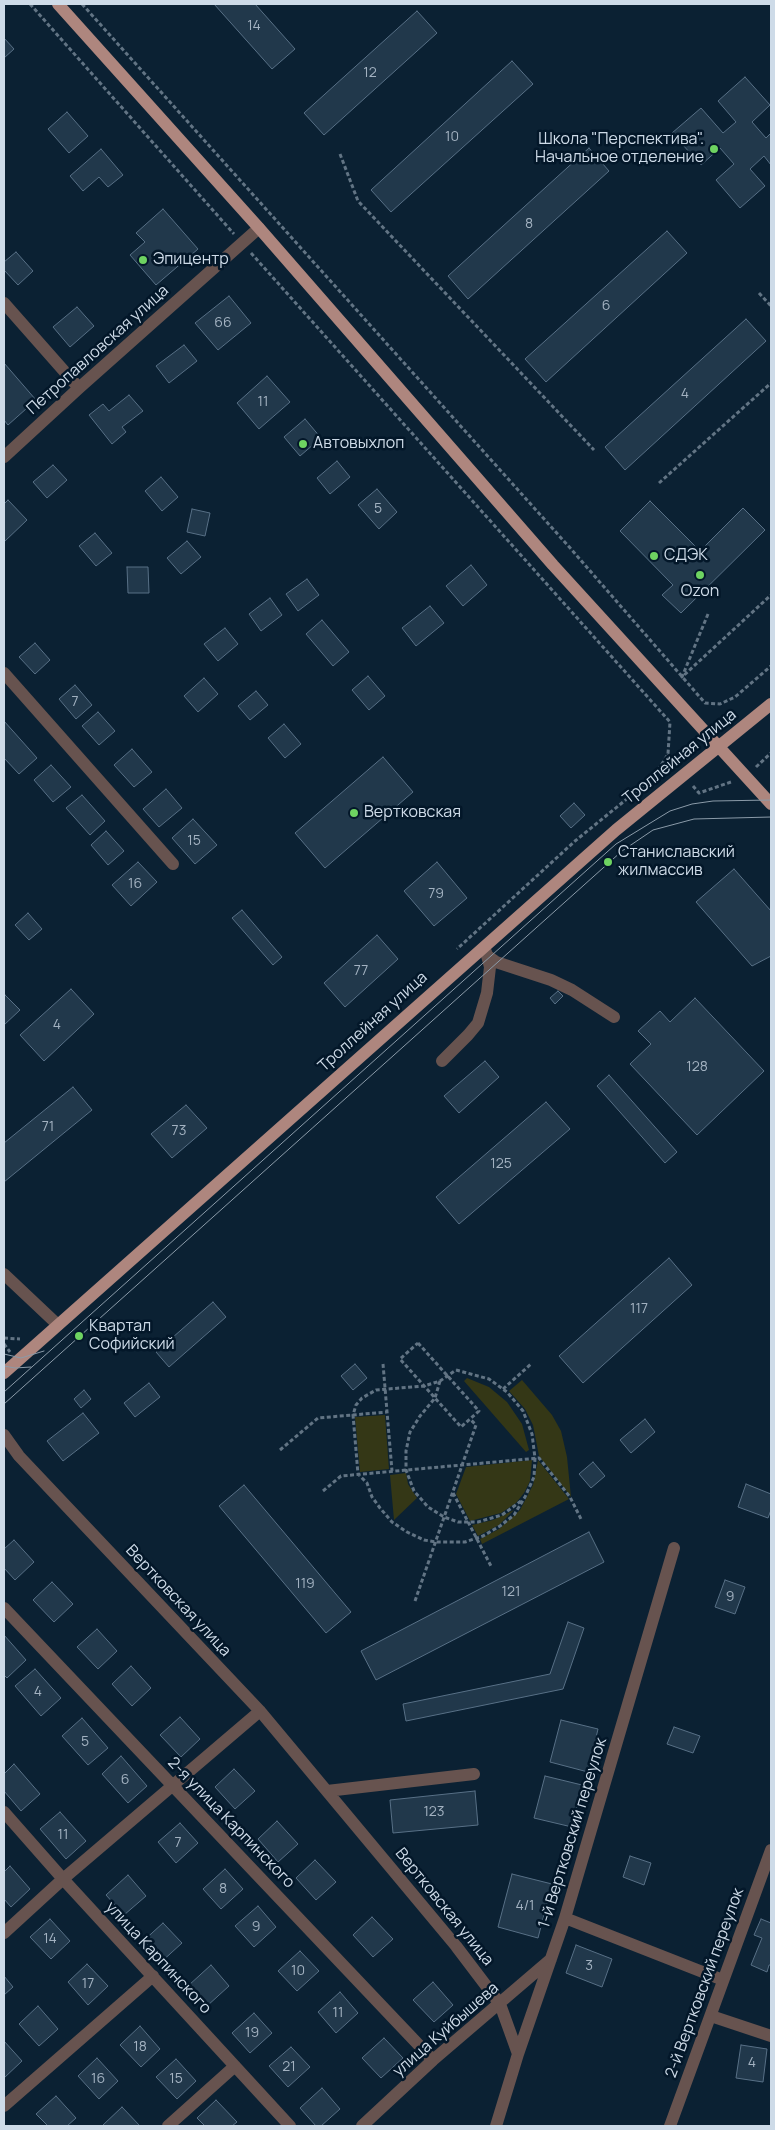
<!DOCTYPE html>
<html>
<head>
<meta charset="utf-8">
<style>
	body { margin:0 }
	#map { position:relative; width:775px; height:2130px; overflow:hidden; background:#0b2133; font-family:Manrope,sans-serif }
	canvas { display:block }
	.frame { position:absolute; inset:0; border:5px solid #cedbe8; pointer-events:none }
</style>
</head>
<body>
<div id="map">
<canvas width="775" height="2130"></canvas>
<div class="frame"></div>
</div>
<script>
const ctx = document.querySelector('canvas').getContext('2d');
ctx.lineJoin = 'round';
function fillPath(path, color) {
  ctx.fillStyle = color;
  ctx.fill(path, 'evenodd');
}
function shape(rows) {
  const path = new Path2D();
  for (const r of rows) {
    path.moveTo(r[0], r[1]);
    for (let i = 2; i < r.length; i += 2) path.lineTo(r[i], r[i + 1]);
  }
  return path;
}
function trace(path, color, width, dash) {
  ctx.strokeStyle = color;
  ctx.lineWidth = width;
  ctx.lineCap = dash ? 'butt' : 'round';
  ctx.setLineDash(dash || []);
  ctx.stroke(path);
}
function drawText(font, color, halo, rows, align = 'center') {
  ctx.font = font + ' Manrope,sans-serif';
  ctx.lineWidth = 5;
  ctx.setLineDash([]);
  ctx.textBaseline = 'middle';
  ctx.strokeStyle = halo;
  ctx.fillStyle = color;
  for (const [text, x, y, turn = 0] of rows) {
    ctx.save();
    ctx.translate(x, y);
    ctx.rotate((+turn || 0) * Math.PI / 180);
    ctx.textAlign = isNaN(turn) ? turn : align;
    if (halo) ctx.strokeText(text, 0, 0);
    ctx.fillText(text, 0, 0);
    ctx.restore();
  }
}
fillPath(shape([
	[467,1378,489,1387,507,1402,522,1424,529,1450,526,1452,464,1381],
	[522,1380,552,1415,561,1431,567,1457,571,1497,539,1456,533,1425,525,1409,509,1391],
	[385,1415,389,1469,360,1472,355,1417],
	[532,1460,530,1481,524,1493,516,1503,501,1513,470,1521,456,1494,466,1467],
	[538,1460,569,1499,482,1544,480,1539,499,1529,520,1510,533,1485],
	[406,1473,408,1484,417,1498,394,1520,390,1475],
	[514,1510,499,1525,478,1536,472,1525,493,1520]
]), '#343716');
const building = shape([
	[214,4,255,4,295,49,272,69,214,4],
	[417,11,437,33,324,135,304,113,417,11],
	[4,38,14,49,4,58,4,38],
	[512,61,533,84,391,212,371,190,512,61],
	[745,77,770,105,752,122,766,138,771,133,771,165,764,156,750,169,765,186,740,208,716,180,734,164,720,148,701,165,672,133,701,108,723,133,736,122,718,101,745,77],
	[67,112,88,136,69,153,48,129,67,112],
	[589,148,609,171,468,299,448,276,589,148],
	[101,149,123,175,108,187,99,177,83,191,70,176,101,149],
	[163,209,198,249,156,285,130,255,145,242,136,233,163,209],
	[667,231,687,253,546,382,525,359,667,231],
	[16,252,33,271,18,285,4,270,4,262,16,252],
	[229,296,251,323,218,350,195,323,229,296],
	[77,307,94,326,70,347,53,327,77,307],
	[746,319,766,341,625,470,605,447,746,319],
	[184,345,197,361,169,383,156,366,184,345],
	[4,363,36,400,8,425,4,420,4,363],
	[267,376,290,402,259,429,237,403,267,376],
	[129,395,143,411,122,427,126,432,112,444,89,415,103,404,109,411,129,395],
	[305,419,321,438,300,456,284,437,305,419],
	[337,461,350,477,330,494,317,478,337,461],
	[53,465,67,480,47,498,33,482,53,465],
	[161,477,178,497,162,511,145,491,161,477],
	[377,489,397,512,379,529,358,505,377,489],
	[8,500,27,520,4,542,4,504,8,500],
	[650,501,700,551,743,508,765,530,681,613,662,595,673,585,620,531,650,501],
	[192,509,210,513,205,536,187,532,192,509],
	[95,533,112,553,96,566,79,546,95,533],
	[187,541,201,557,181,574,167,558,187,541],
	[471,565,487,585,463,606,446,586,471,565],
	[127,567,148,567,149,593,128,593,127,567],
	[307,579,319,595,298,611,286,594,307,579],
	[270,598,282,615,261,631,249,614,270,598],
	[430,606,444,623,416,646,402,628,430,606],
	[322,620,349,652,333,666,306,634,322,620],
	[225,628,238,644,218,661,204,644,225,628],
	[35,643,50,660,35,674,19,657,35,643],
	[368,676,385,696,369,710,352,690,368,676],
	[204,678,218,694,198,712,184,696,204,678],
	[75,685,92,705,76,719,59,699,75,685],
	[256,691,268,705,250,720,238,706,256,691],
	[98,712,115,731,99,745,82,726,98,712],
	[4,721,37,758,19,774,4,758,4,721],
	[284,724,301,744,285,758,268,738,284,724],
	[132,749,152,772,134,787,114,765,132,749],
	[383,757,413,792,325,868,295,833,383,757],
	[51,765,71,787,53,802,34,780,51,765],
	[166,789,182,808,159,827,143,809,166,789],
	[82,795,105,821,90,835,66,808,82,795],
	[574,803,585,815,571,828,560,816,574,803],
	[193,819,217,845,195,864,172,838,193,819],
	[106,831,124,851,108,865,91,845,106,831],
	[138,862,157,882,131,906,112,885,138,862],
	[437,862,467,898,434,926,404,891,437,862],
	[734,869,771,911,771,956,752,966,696,902,734,869],
	[242,910,282,957,273,965,232,918,242,910],
	[28,913,42,929,29,940,15,925,28,913],
	[377,935,398,959,345,1007,324,983,377,935],
	[71,989,94,1014,44,1061,20,1035,71,989],
	[558,991,563,996,555,1004,550,998,558,991],
	[5,995,20,1010,4,1025,4,996,5,995],
	[695,998,764,1071,697,1135,630,1064,651,1044,638,1031,660,1011,670,1022,695,998],
	[485,1061,499,1077,459,1113,444,1096,485,1061],
	[609,1075,677,1152,665,1163,597,1086,609,1075],
	[73,1087,92,1110,4,1182,4,1143,73,1087],
	[546,1102,570,1129,459,1224,436,1197,546,1102],
	[186,1105,207,1128,172,1158,151,1134,186,1105],
	[669,1258,692,1285,583,1383,559,1356,669,1258],
	[213,1302,226,1317,169,1367,156,1352,213,1302],
	[355,1364,367,1378,353,1390,341,1376,355,1364],
	[149,1383,160,1397,135,1417,124,1403,149,1383],
	[84,1390,91,1399,81,1408,74,1399,84,1390],
	[83,1413,99,1433,63,1461,47,1441,83,1413],
	[645,1419,655,1432,631,1453,620,1440,645,1419],
	[593,1462,605,1476,591,1488,579,1474,593,1462],
	[746,1484,771,1494,771,1510,768,1518,738,1507,746,1484],
	[244,1485,351,1612,326,1633,219,1506,244,1485],
	[589,1532,604,1562,376,1680,361,1651,589,1532],
	[14,1540,34,1562,15,1580,4,1568,4,1549,14,1540],
	[725,1580,745,1587,735,1614,715,1607,725,1580],
	[52,1582,73,1604,54,1622,33,1600,52,1582],
	[568,1622,584,1628,563,1689,406,1721,403,1704,550,1674,568,1622],
	[97,1629,117,1651,98,1669,77,1647,97,1629],
	[4,1635,26,1660,7,1678,4,1675,4,1635],
	[131,1666,151,1688,132,1706,112,1684,131,1666],
	[35,1669,61,1698,41,1716,15,1686,35,1669],
	[180,1717,200,1739,181,1757,160,1735,180,1717],
	[82,1718,108,1748,88,1765,62,1736,82,1718],
	[561,1720,598,1729,588,1772,550,1762,561,1720],
	[674,1727,700,1736,693,1753,667,1744,674,1727],
	[121,1756,147,1786,128,1803,102,1774,121,1756],
	[14,1764,40,1794,21,1811,4,1791,4,1774,14,1764],
	[234,1769,255,1791,235,1809,215,1787,234,1769],
	[545,1776,582,1785,572,1827,534,1818,545,1776],
	[475,1791,478,1825,393,1833,390,1800,475,1791],
	[60,1812,86,1841,66,1859,40,1829,60,1812],
	[277,1821,298,1844,278,1862,258,1839,277,1821],
	[180,1823,198,1843,176,1863,158,1842,180,1823],
	[630,1856,651,1863,644,1885,623,1877,630,1856],
	[315,1860,336,1882,316,1900,296,1878,315,1860],
	[10,1866,30,1889,11,1907,4,1899,4,1872,10,1866],
	[225,1869,243,1889,221,1909,203,1889,225,1869],
	[512,1874,552,1884,538,1938,498,1927,512,1874],
	[128,1875,146,1896,124,1915,106,1895,128,1875],
	[258,1906,276,1927,254,1947,235,1926,258,1906],
	[372,1917,393,1939,373,1957,353,1935,372,1917],
	[50,1919,70,1941,51,1959,30,1937,50,1919],
	[761,1919,771,1923,771,1965,769,1965,767,1972,751,1965,762,1938,754,1935,761,1919],
	[163,1923,182,1943,160,1963,141,1943,163,1923],
	[576,1945,612,1959,602,1987,566,1973,576,1945],
	[300,1951,319,1971,297,1991,278,1971,300,1951],
	[87,1964,108,1986,88,2005,68,1982,87,1964],
	[211,1965,229,1986,207,2006,189,1985,211,1965],
	[4,1976,13,1987,4,1995,4,1976],
	[433,1982,453,2005,434,2022,413,2000,433,1982],
	[340,1992,358,2013,336,2033,318,2012,340,1992],
	[38,2006,58,2029,39,2046,19,2024,38,2006],
	[254,2013,272,2033,250,2053,232,2033,254,2013],
	[140,2026,160,2049,141,2067,120,2045,140,2026],
	[384,2038,403,2058,381,2078,362,2058,384,2038],
	[4,2041,22,2061,4,2078,4,2041],
	[741,2045,767,2049,763,2082,736,2078,741,2045],
	[291,2047,310,2067,288,2087,269,2066,291,2047],
	[97,2058,118,2081,99,2099,78,2076,97,2058],
	[176,2059,196,2081,177,2099,156,2077,176,2059],
	[322,2088,340,2109,321,2126,316,2126,300,2108,322,2088],
	[56,2096,76,2118,67,2126,48,2126,36,2114,56,2096],
	[216,2100,237,2122,232,2126,205,2126,197,2118,216,2100],
	[122,2107,140,2126,103,2126,103,2125,122,2107]
]);
fillPath(building, '#21384b');
trace(building, '#587086', 1);
trace(shape([
	[30,4,234,234],
	[82,4,571,549,705,703,720,704,735,697,771,666],
	[340,154,358,201,594,450],
	[251,253,670,722,668,754,654,777,575,841,457,949],
	[759,293,771,306],
	[659,483,771,383],
	[708,614,682,677,771,595],
	[668,754,675,764],
	[756,767,771,753],
	[693,786,699,793,731,782],
	[4,1338,20,1339],
	[418,1343,479,1411,461,1427,400,1359,418,1343],
	[4,1344,10,1352],
	[383,1364,392,1471],
	[456,1370,489,1379,507,1392,523,1411,532,1434,535,1458,534,1477,525,1497,514,1515,500,1526,483,1536,465,1542,436,1542,424,1540,407,1532,392,1522,380,1508,372,1497,367,1483,358,1474,353,1415,356,1405,362,1398,376,1390,424,1386,440,1381,456,1370],
	[440,1381,435,1398,420,1416,410,1432,406,1451,406,1470,414,1491,428,1507,444,1517,458,1522,478,1522,502,1515,521,1501],
	[503,1389,531,1364],
	[280,1450,318,1418,387,1412],
	[323,1491,341,1476,539,1458,570,1497,582,1521],
	[453,1493,492,1568],
	[415,1601,476,1425,470,1419]
]), '#627484', 3, [4, 2.5]);
trace(shape([
	[4,303,79,388],
	[4,457,79,388,259,228],
	[4,673,173,864],
	[489,957,496,962,551,980,572,990,614,1017],
	[442,1061,468,1035,478,1023,487,993,490,967,486,952],
	[4,1274,58,1325],
	[4,1435,19,1456,260,1711,456,1946,500,2004,518,2054],
	[4,1608,433,2060],
	[327,1791,474,1774],
	[4,1812,63,1879,290,2126],
	[565,1918,723,1980],
	[4,1933,63,1879,260,1711],
	[711,2016,771,2036],
	[4,2106,153,1976],
	[168,2126,235,2066],
	[362,2126,433,2060,551,1959],
	[496,2126,518,2054,565,1918,674,1548],
	[670,2126,771,1850]
]), '#67534f', 12);
trace(shape([
	[58,4,259,228,553,565,771,804],
	[4,1373,616,830,771,704]
]), '#ae867e', 12);
trace(shape([
	[4,1354,21,1358,44,1351],
	[4,1366,15,1368,31,1367],
	[4,1392,616,844,670,811,692,804,713,801,771,800],
	[4,1404,622,851,653,830,694,819,771,817]
]), '#8b9ba9', 1);
for (const [x, y, r, color] of [
	[714,149,5,"#6ed361"],
	[143,260,5,"#6ed361"],
	[303,444,5,"#6ed361"],
	[654,556,5,"#6ed361"],
	[700,575,5,"#6ed361"],
	[354,813,5,"#6ed361"],
	[608,862,5,"#6ed361"],
	[79,1336,5,"#6ed361"]
]) {
  const dot = new Path2D();
  dot.arc(x, y, r, 0, 2 * Math.PI);
  ctx.fillStyle = color;
  ctx.fill(dot);
  trace(dot, '#031729', 2);
}
drawText('14px', '#a3b2c1', null, [
	["14",254,26],
	["12",370,73],
	["10",452,137],
	["8",529,224],
	["6",606,306],
	["66",223,323],
	["4",685,394],
	["11",263,402],
	["5",378,509],
	["7",75,702],
	["15",194,841],
	["16",135,884],
	["79",436,894],
	["77",361,971],
	["4",57,1025],
	["128",697,1067],
	["71",48,1127],
	["73",179,1131],
	["125",501,1164],
	["117",639,1309],
	["119",305,1584],
	["121",511,1592],
	["9",730,1597],
	["4",38,1692],
	["5",85,1742],
	["6",125,1780],
	["123",434,1812],
	["11",63,1835],
	["7",178,1843],
	["8",223,1889],
	["4/1",525,1906],
	["9",256,1927],
	["14",50,1939],
	["3",589,1966],
	["10",298,1971],
	["17",88,1984],
	["11",338,2013],
	["19",252,2033],
	["18",140,2047],
	["4",752,2063],
	["21",289,2067],
	["16",98,2079],
	["15",176,2079]
]);
drawText('16px', '#cedbe8', '#031729', [
	["Школа \"Перспектива\".",704,140,"right"],
	["Начальное отделение",704,158,"right"],
	["Эпицентр",153,260],
	["Автовыхлоп",313,444],
	["СДЭК",664,556],
	["Ozon",700,592,"center"],
	["Вертковская",364,813],
	["Станиславский",618,853],
	["жилмассив",618,871],
	["Квартал",89,1327],
	["Софийский",89,1345]
], 'left');
drawText('16px', '#cedbe8', '#031729', [
	["Петропавловская улица",98,350,-42],
	["Троллейная улица",680,757,-39],
	["Троллейная улица",373,1022,-42],
	["Вертковская улица",178,1601,47],
	["2-я улица Карпинского",231,1823,46],
	["1-й Вертковский переулок",573,1833,-73],
	["Вертковская улица",444,1907,51],
	["улица Карпинского",158,1958,47],
	["2-й Вертковский переулок",705,1983,-70],
	["улица Куйбышева",446,2030,-41]
]);
</script>
</body>
</html>
